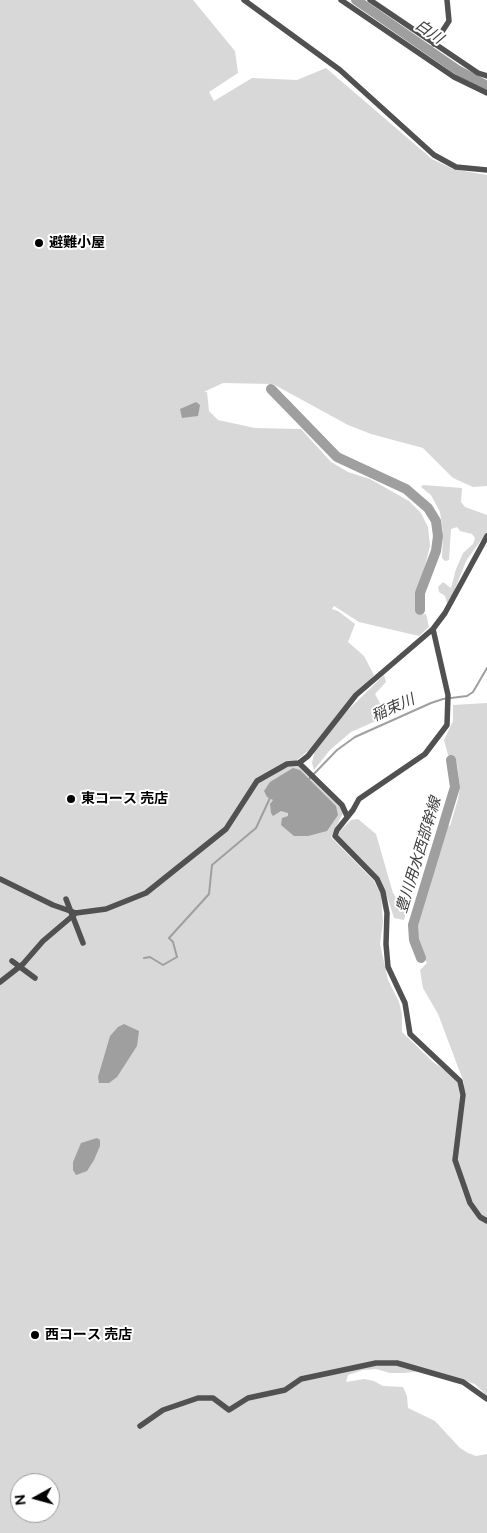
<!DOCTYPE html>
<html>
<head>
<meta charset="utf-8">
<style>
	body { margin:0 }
	#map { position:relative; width:487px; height:1533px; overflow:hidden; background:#fff; font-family:Figtree,sans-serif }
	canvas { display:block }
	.north { position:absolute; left:10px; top:1473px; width:50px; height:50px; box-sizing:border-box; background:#fff; border:1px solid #999; border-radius:50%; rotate:263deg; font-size:14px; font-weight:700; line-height:20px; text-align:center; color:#000 }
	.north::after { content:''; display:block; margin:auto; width:18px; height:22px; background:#000; clip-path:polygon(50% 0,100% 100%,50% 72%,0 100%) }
</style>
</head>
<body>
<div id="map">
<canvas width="487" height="1533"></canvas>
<div class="north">N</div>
</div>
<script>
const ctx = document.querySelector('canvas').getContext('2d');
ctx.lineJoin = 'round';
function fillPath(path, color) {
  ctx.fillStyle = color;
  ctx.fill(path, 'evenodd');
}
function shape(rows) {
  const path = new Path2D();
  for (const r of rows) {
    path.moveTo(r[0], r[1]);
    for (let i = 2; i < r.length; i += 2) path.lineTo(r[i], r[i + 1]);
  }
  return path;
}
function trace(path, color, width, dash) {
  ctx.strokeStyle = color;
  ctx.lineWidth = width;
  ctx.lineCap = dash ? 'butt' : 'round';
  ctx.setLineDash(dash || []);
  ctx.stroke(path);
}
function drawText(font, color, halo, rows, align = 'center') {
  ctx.font = font + ' Figtree,"Noto Sans JP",sans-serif';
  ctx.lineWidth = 4;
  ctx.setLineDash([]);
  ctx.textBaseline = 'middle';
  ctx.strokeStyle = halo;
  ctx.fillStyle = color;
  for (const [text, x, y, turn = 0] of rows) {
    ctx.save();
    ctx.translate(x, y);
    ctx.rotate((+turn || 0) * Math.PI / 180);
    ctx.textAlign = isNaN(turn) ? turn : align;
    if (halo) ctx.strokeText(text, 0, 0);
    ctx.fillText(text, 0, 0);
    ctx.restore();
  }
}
fillPath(shape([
	[0,0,193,0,235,51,238,73,209,92,214,101,252,78,297,80,326,68,432,159,453,169,487,175,487,486,473,487,453,478,423,448,371,434,348,425,273,384,223,383,204,392,207,392,209,411,218,420,255,428,301,429,331,462,348,472,370,479,409,501,421,513,428,527,430,546,415,606,419,615,426,614,429,627,419,636,359,622,334,606,332,609,338,611,355,624,348,642,364,656,374,675,314,746,297,760,300,768,344,811,331,837,374,881,381,894,383,922,380,944,388,980,399,1002,402,1014,402,1032,433,1062,452,1075,459,1084,460,1095,453,1160,463,1191,487,1223,487,1396,475,1384,431,1370,404,1373,390,1373,376,1369,363,1370,348,1375,346,1382,364,1379,374,1381,383,1386,403,1387,407,1396,408,1408,435,1421,460,1448,468,1453,476,1456,487,1454,487,1533,0,1533],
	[20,1483,50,1483,50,1513,20,1513],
	[423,485,462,488,461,502,465,507,487,515,487,532,466,561,450,602,447,603,445,596,439,592,438,587,443,582,451,588,456,569,463,553,473,544,475,538,472,534,460,531,457,527,451,529,449,560,445,561,442,558,443,532,440,512,431,495,421,487],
	[384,675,386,682,375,694,387,716,351,732,330,750,314,770,312,763,315,749,348,710],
	[487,703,487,1219,474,1208,457,1159,464,1083,438,1014,423,988,420,970,427,963,417,945,414,928,446,824,450,826,458,799,460,786,457,764,452,757,448,755,444,740,453,721,453,705],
	[358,819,376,834,393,893,397,899,408,903,404,920,394,918,385,890,338,837,340,831,351,820]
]), '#d8d8d8');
fillPath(shape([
	[196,402,200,405,198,416,182,418,180,409],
	[293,768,300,770,336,806,338,815,327,831,308,836,294,836,281,825,282,818,288,816,288,813,281,811,273,816,271,813,270,804,273,800,267,797,264,791,270,782],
	[124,1024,139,1031,137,1046,117,1077,109,1083,99,1083,98,1077,110,1036,118,1027],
	[97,1138,100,1140,100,1146,94,1160,87,1171,76,1175,73,1170,73,1162,81,1143]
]), '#9f9f9f');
trace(shape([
	[309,779,337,750,355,737,431,703,443,699,467,696,473,692,487,668],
	[144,958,150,957,163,965,177,957,173,942,169,938,209,894,212,865,256,828,270,798]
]), '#9f9f9f', 2);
trace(shape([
	[356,0,459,71,487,86],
	[271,389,337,457,406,489,428,508,436,521,438,536,436,551,420,593,420,610],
	[421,958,414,940,413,925,455,787,451,760]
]), '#9f9f9f', 10);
trace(shape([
	[244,0,340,70,434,155,456,167,487,170],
	[341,0,454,77,487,93],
	[370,0,478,73,487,76],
	[434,44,449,21,447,0],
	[433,629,448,695,447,725,425,754,359,799,353,810,337,830,335,836,377,879,383,892,387,913,386,944,388,967,405,1003,410,1034,460,1081,463,1095,455,1160,470,1203,480,1217,487,1221],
	[299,763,342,805,347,816],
	[0,879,53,905,76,913,106,909,146,893,226,829,257,781,287,764,299,763,308,756,356,695,433,629,445,613,487,536],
	[0,982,23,964,43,941,76,913],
	[140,1426,163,1410,198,1398,213,1398,229,1410,248,1398,285,1390,301,1379,376,1363,397,1363,463,1382,487,1399]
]), '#515151', 5.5);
trace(shape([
	[66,899,83,943],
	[12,961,35,978]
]), '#515151', 5.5);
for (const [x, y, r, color] of [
	[39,243,5,"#000"],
	[71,799,5,"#000"],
	[35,1335,5,"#000"]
]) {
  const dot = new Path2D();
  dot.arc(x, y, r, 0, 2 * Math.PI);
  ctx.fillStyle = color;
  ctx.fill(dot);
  trace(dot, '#fff', 2);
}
drawText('bold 14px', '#000', '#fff', [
	["避難小屋",49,243],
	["東コース 売店",81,799],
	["西コース 売店",45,1335]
], 'left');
drawText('italic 15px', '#404040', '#fff', [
	["白川",429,32,35],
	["稲束川",393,708,-24],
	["豊川用水西部幹線",419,855,-73]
]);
</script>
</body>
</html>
